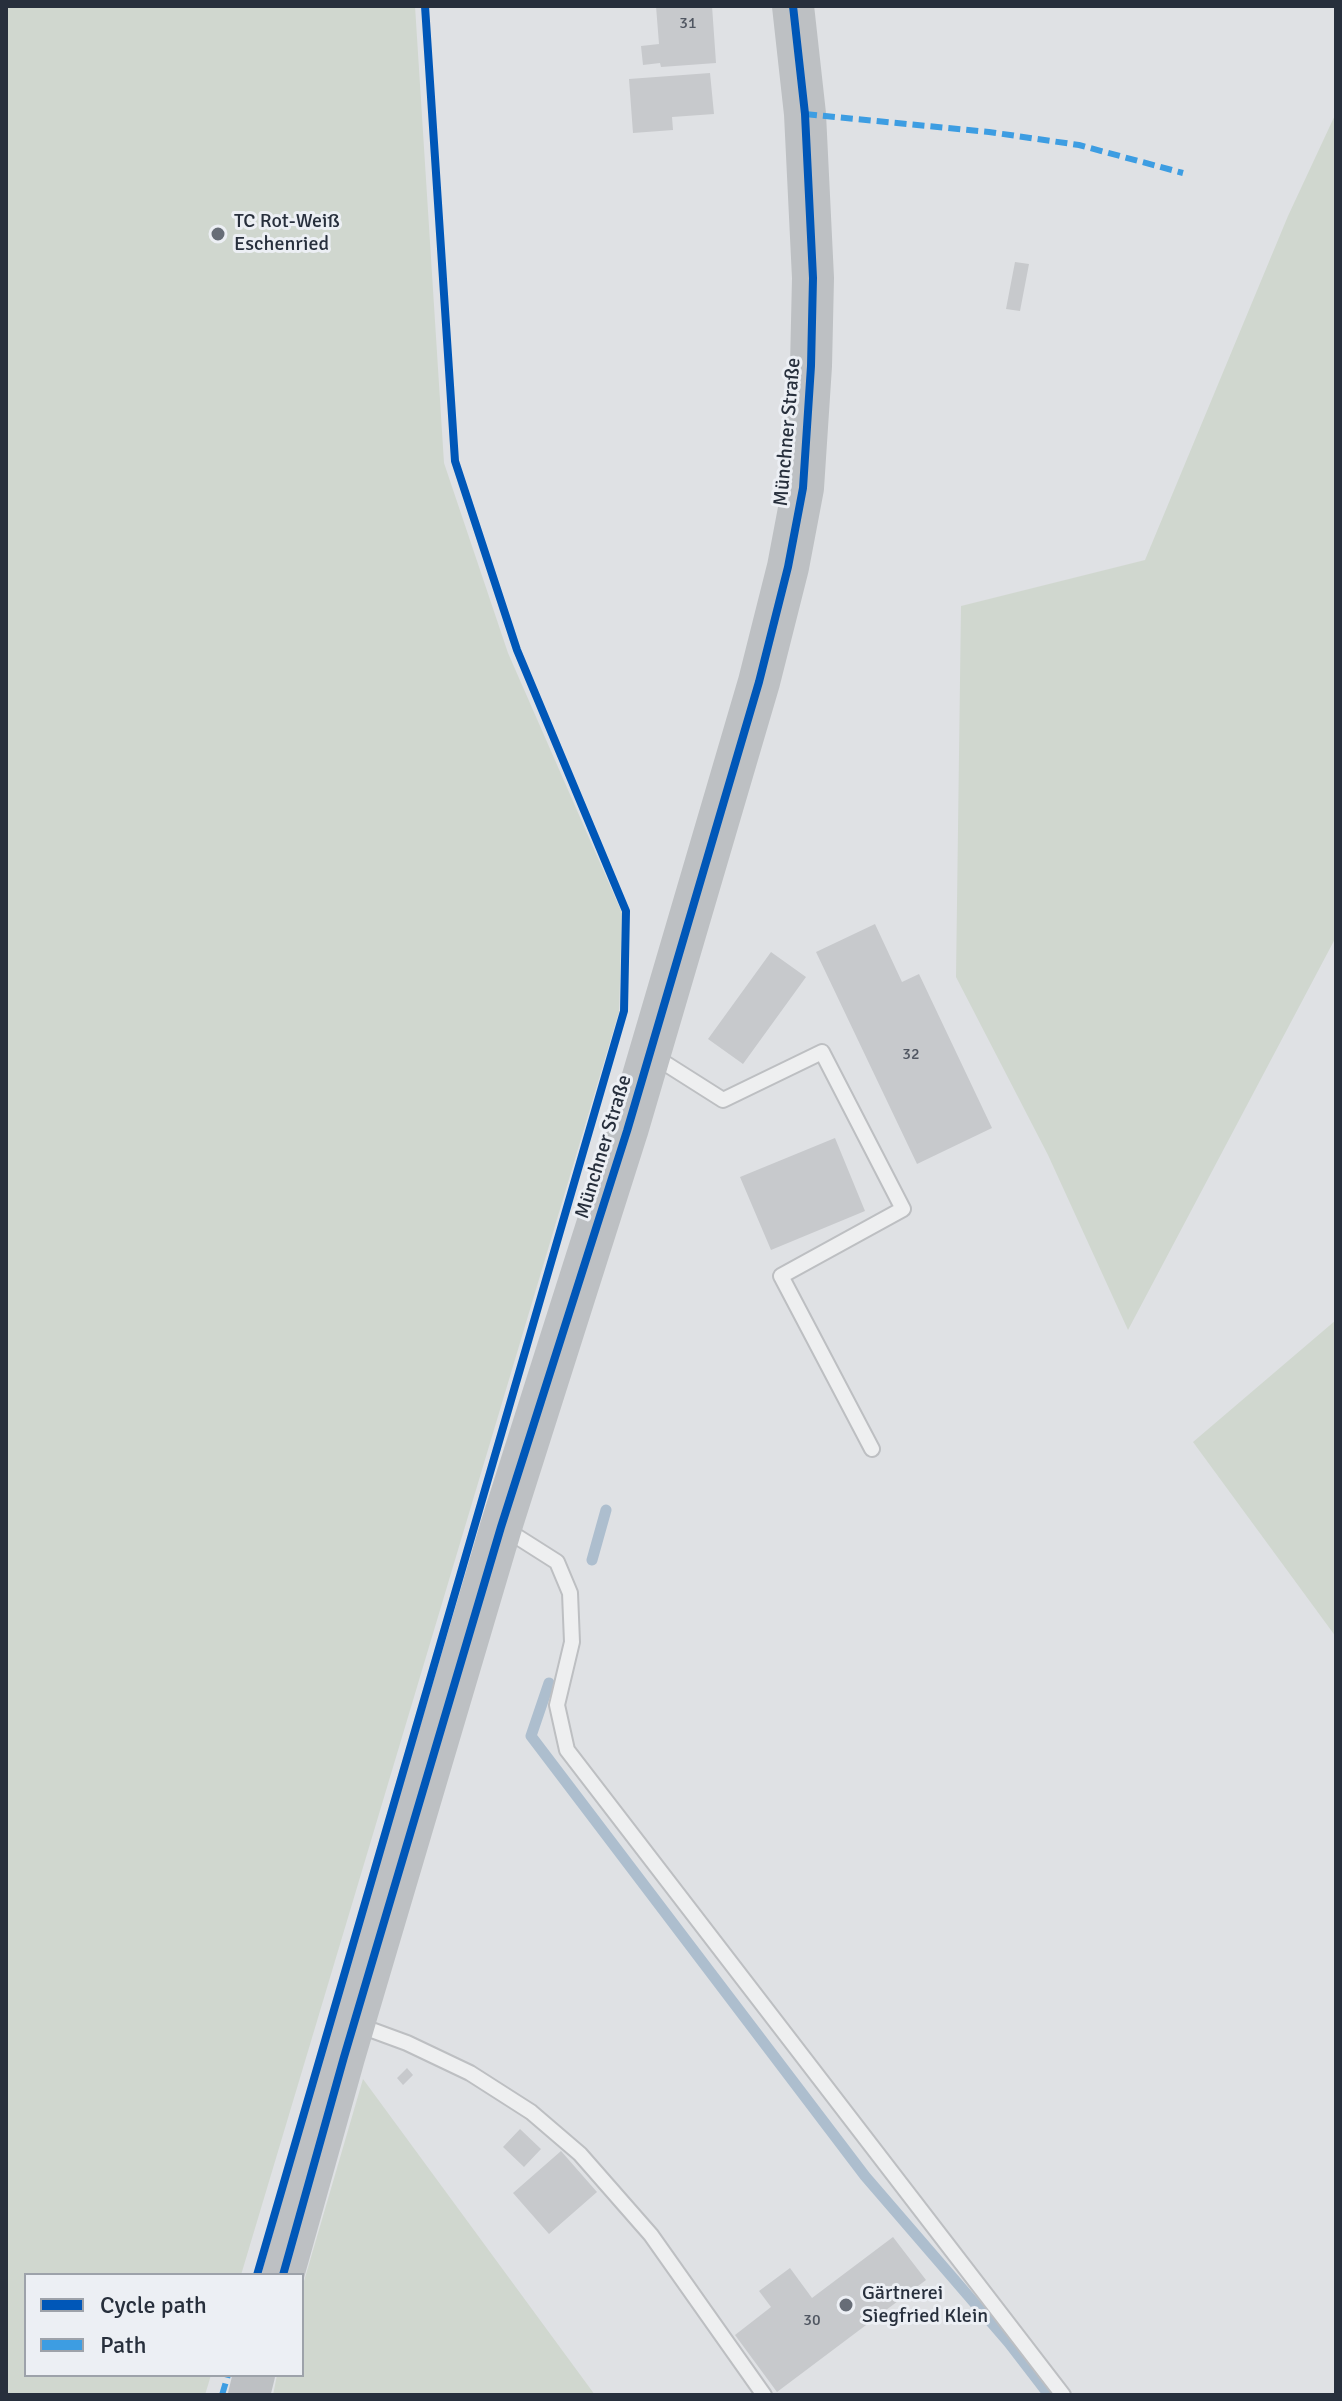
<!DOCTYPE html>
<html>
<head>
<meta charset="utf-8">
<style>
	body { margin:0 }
	#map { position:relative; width:1342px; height:2401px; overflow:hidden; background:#dfe1e4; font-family:Signika,sans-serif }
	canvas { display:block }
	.frame { position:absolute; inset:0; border:8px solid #272f3c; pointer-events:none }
	.legend { position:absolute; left:24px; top:2273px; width:280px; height:104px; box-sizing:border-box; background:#eceff4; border:2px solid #9da2aa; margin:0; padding:10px 14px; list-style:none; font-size:24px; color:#272f3c }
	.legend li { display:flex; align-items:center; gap:16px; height:40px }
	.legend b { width:40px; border:2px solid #9da2aa }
</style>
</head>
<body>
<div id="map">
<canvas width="1342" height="2401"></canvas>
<div class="frame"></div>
<ul class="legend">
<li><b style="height:10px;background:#0057b8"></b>Cycle path</li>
<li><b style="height:10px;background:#3d9de2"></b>Path</li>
</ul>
</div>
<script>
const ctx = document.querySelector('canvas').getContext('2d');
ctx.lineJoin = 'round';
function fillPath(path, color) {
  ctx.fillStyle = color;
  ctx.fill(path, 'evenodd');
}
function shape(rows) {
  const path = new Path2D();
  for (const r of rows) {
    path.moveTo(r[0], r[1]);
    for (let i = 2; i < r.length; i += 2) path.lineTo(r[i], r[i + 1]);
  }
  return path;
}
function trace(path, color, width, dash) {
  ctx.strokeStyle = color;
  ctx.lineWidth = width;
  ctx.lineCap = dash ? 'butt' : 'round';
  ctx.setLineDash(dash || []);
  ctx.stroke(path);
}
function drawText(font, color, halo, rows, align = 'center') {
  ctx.font = font + ' Signika,sans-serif';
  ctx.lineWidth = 6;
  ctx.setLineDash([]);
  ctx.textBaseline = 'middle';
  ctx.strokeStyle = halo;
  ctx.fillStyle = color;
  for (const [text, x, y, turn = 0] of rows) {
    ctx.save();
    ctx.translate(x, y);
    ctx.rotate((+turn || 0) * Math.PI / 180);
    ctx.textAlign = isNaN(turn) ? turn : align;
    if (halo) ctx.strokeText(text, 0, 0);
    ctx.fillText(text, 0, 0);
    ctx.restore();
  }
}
fillPath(shape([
	[6,6,415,6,444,463,508,653,622,913,619,1012,241,2275,26,2275,26,2375,211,2375,205,2395,6,2395],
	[1336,113,1336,937,1128,1330,1048,1155,956,977,961,606,1145,560,1288,216],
	[1336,1320,1336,1637,1193,1442],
	[363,2079,595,2395,273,2395,277,2375,302,2375,302,2288]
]), '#d0d7cf');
trace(shape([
	[592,1560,606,1510],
	[549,1683,531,1736,865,2176,1009,2343,1049,2395]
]), '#adbece', 11);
fillPath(shape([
	[656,6,712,6,716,63,661,67,660,63,643,65,641,46,659,44],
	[710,73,714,114,672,117,673,130,633,133,629,79],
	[1015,262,1029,264,1020,311,1006,309],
	[875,924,902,982,919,974,992,1128,917,1164,816,952],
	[771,952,806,977,743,1064,708,1039],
	[835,1138,865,1211,771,1250,740,1177],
	[407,2068,413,2075,403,2085,397,2078],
	[520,2129,541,2149,524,2167,503,2147],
	[561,2151,597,2192,549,2234,513,2193],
	[893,2237,926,2280,777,2392,735,2335,771,2307,759,2291,790,2268,812,2298]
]), '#c7c9cc');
const lane = shape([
	[652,1055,723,1100,822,1052,903,1209,781,1276,872,1449],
	[505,1529,557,1562,570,1593,572,1642,557,1705,567,1750,1063,2395],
	[358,2025,407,2043,470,2073,531,2112,580,2154,651,2235,764,2395]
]);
trace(lane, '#bdbfc2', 18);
trace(lane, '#eeeff0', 14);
trace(shape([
	[283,2275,344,2057,501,1527,627,1131,759,682,788,567,803,488,811,366,813,278,805,114,793,6],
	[249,2395,254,2375]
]), '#bdc0c3', 42);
trace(shape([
	[805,114,989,132,1079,145,1183,173],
	[222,2395,228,2375]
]), '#3d9de2', 6, [12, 6]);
trace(shape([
	[257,2275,624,1011,626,911,517,650,455,461,425,6],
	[283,2275,344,2057,501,1527,627,1131,759,682,788,567,803,488,811,366,813,278,805,114,793,6]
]), '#0057b8', 8);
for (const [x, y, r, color] of [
	[218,234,8,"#676d77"],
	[846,2305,8,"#676d77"]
]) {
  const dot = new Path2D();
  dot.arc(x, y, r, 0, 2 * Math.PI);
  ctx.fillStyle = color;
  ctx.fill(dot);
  trace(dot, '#eceff4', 3);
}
drawText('16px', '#505661', null, [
	["31",688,24],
	["32",911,1055],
	["30",812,2321]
]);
drawText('20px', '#272f3c', '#eceff4', [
	["TC Rot-Weiß",234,222],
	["Eschenried",234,245],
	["Gärtnerei",862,2294],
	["Siegfried Klein",862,2317]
], 'left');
drawText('20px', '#272f3c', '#eceff4', [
	["Münchner Straße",788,432,-85],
	["Münchner Straße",604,1147,-73]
]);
</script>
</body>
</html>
